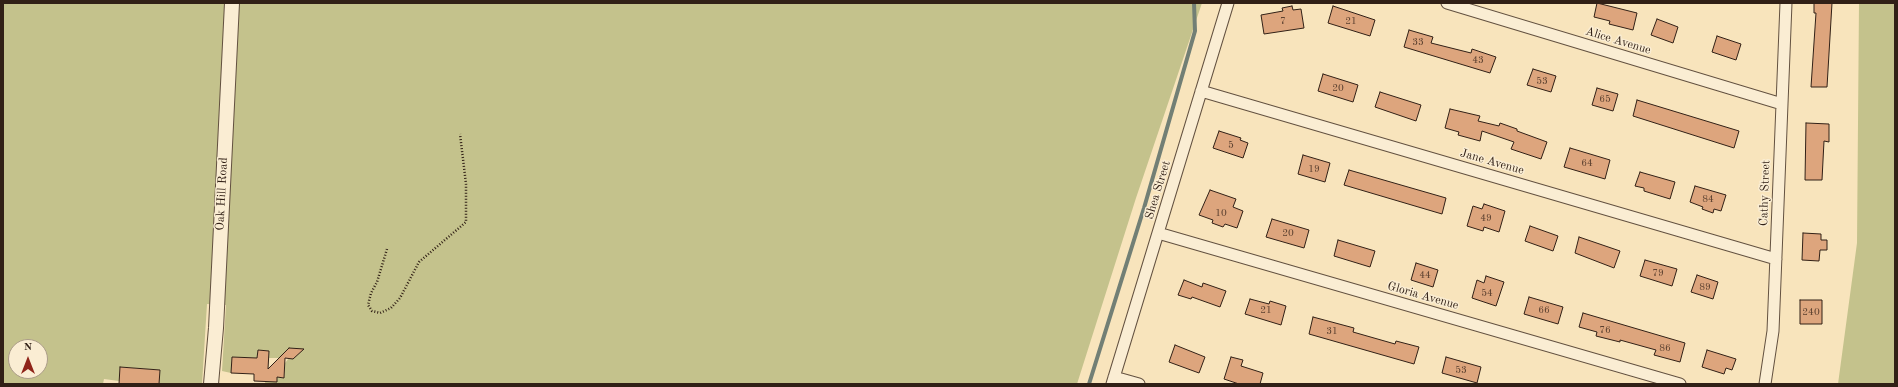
<!DOCTYPE html>
<html>
<head>
<meta charset="utf-8">
<style>
	body { margin:0 }
	#map { position:relative; width:1898px; height:387px; overflow:hidden; background:#f8e4bc; font-family:"Old Standard TT",serif }
	canvas { display:block }
	.frame { position:absolute; inset:0; border:4px solid #312016; pointer-events:none }
	.north { position:absolute; left:8px; top:339px; width:40px; height:40px; box-sizing:border-box; background:#faedd3; border:1px solid #aa9b87; border-radius:50%; rotate:0deg; font-size:11px; font-weight:700; line-height:16px; text-align:center; color:#312016 }
	.north::after { content:''; display:block; margin:auto; width:14px; height:18px; background:#8f2418; clip-path:polygon(50% 0,100% 100%,50% 72%,0 100%) }
</style>
</head>
<body>
<div id="map">
<canvas width="1898" height="387"></canvas>
<div class="frame"></div>
<div class="north">N</div>
</div>
<script>
const ctx = document.querySelector('canvas').getContext('2d');
ctx.lineJoin = 'round';
function fillPath(path, color) {
  ctx.fillStyle = color;
  ctx.fill(path, 'evenodd');
}
function shape(rows) {
  const path = new Path2D();
  for (const r of rows) {
    path.moveTo(r[0], r[1]);
    for (let i = 2; i < r.length; i += 2) path.lineTo(r[i], r[i + 1]);
  }
  return path;
}
function trace(path, color, width, dash) {
  ctx.strokeStyle = color;
  ctx.lineWidth = width;
  ctx.lineCap = dash ? 'butt' : 'round';
  ctx.setLineDash(dash || []);
  ctx.stroke(path);
}
function drawText(font, color, halo, rows, align = 'center') {
  ctx.font = font + ' "Old Standard TT",serif';
  ctx.lineWidth = 3;
  ctx.setLineDash([]);
  ctx.textBaseline = 'middle';
  ctx.strokeStyle = halo;
  ctx.fillStyle = color;
  for (const [text, x, y, turn = 0] of rows) {
    ctx.save();
    ctx.translate(x, y);
    ctx.rotate((+turn || 0) * Math.PI / 180);
    ctx.textAlign = isNaN(turn) ? turn : align;
    if (halo) ctx.strokeText(text, 0, 0);
    ctx.fillText(text, 0, 0);
    ctx.restore();
  }
}
fillPath(shape([
	[3,3,1202,3,1136,198,1077,384,265,384,265,381,277,377,284,378,285,363,289,358,297,355,282,358,269,358,269,351,258,350,257,358,232,357,231,373,222,371,226,305,207,304,202,384,159,384,160,370,120,367,119,381,104,379,103,384,3,384],
	[16,347,40,347,40,371,16,371],
	[1859,3,1895,3,1895,384,1838,384,1857,243]
]), '#c4c28c');
trace(shape([
	[1089,384,1144,208,1195,31,1194,3]
]), '#727f75', 4);
const building = shape([
	[1597,3,1637,13,1633,30,1609,24,1610,21,1594,17,1597,3],
	[1814,3,1832,3,1827,87,1811,87,1816,13,1814,13,1814,3],
	[1292,6,1293,10,1301,9,1304,28,1264,34,1261,15,1283,11,1282,8,1292,6],
	[1333,6,1375,20,1370,36,1328,23,1333,6],
	[1657,19,1678,27,1673,43,1651,35,1657,19],
	[1409,30,1433,37,1431,43,1471,53,1472,49,1496,57,1490,73,1404,47,1409,30],
	[1717,36,1741,44,1736,60,1712,52,1717,36],
	[1533,69,1556,76,1551,92,1527,85,1533,69],
	[1323,74,1358,85,1353,102,1318,91,1323,74],
	[1597,88,1618,94,1613,111,1592,105,1597,88],
	[1380,92,1421,105,1416,121,1375,107,1380,92],
	[1637,100,1739,131,1734,148,1633,116,1637,100],
	[1450,109,1480,116,1478,121,1499,126,1500,123,1517,129,1517,131,1547,142,1541,159,1511,149,1514,142,1482,131,1480,141,1458,135,1459,132,1445,128,1450,109],
	[1806,123,1829,124,1829,142,1824,141,1822,180,1805,180,1806,123],
	[1219,131,1241,138,1240,140,1248,143,1243,158,1213,148,1219,131],
	[1570,148,1610,160,1605,179,1564,167,1570,148],
	[1303,155,1330,163,1325,182,1298,174,1303,155],
	[1349,170,1446,198,1442,214,1344,185,1349,170],
	[1640,172,1675,182,1670,199,1644,191,1644,188,1635,186,1640,172],
	[1695,186,1726,195,1721,211,1714,209,1713,213,1702,209,1703,207,1690,202,1695,186],
	[1210,190,1236,199,1233,207,1243,211,1237,228,1225,224,1223,227,1212,223,1213,220,1199,215,1210,190],
	[1484,204,1505,211,1499,232,1484,227,1483,231,1467,226,1473,206,1482,209,1484,204],
	[1272,219,1309,230,1304,248,1266,237,1272,219],
	[1530,226,1558,236,1553,251,1525,241,1530,226],
	[1803,233,1821,234,1821,240,1827,240,1827,250,1820,250,1819,261,1802,260,1803,233],
	[1579,237,1620,251,1614,268,1575,253,1579,237],
	[1338,240,1375,251,1370,267,1334,256,1338,240],
	[1645,260,1677,269,1672,286,1640,276,1645,260],
	[1416,263,1438,270,1433,287,1411,280,1416,263],
	[1697,275,1718,282,1713,299,1691,292,1697,275],
	[1486,276,1504,282,1496,306,1472,298,1477,280,1484,283,1486,276],
	[1184,280,1202,287,1203,283,1226,291,1220,307,1192,297,1191,299,1178,295,1184,280],
	[1529,297,1563,307,1558,324,1524,314,1529,297],
	[1250,299,1269,304,1270,301,1286,306,1281,325,1245,314,1250,299],
	[1800,300,1822,300,1822,324,1800,324,1800,300],
	[1583,313,1685,343,1680,362,1654,355,1656,350,1620,340,1620,342,1596,336,1597,332,1579,327,1583,313],
	[1313,317,1354,328,1353,332,1395,344,1396,341,1419,347,1414,364,1309,334,1313,317],
	[1175,345,1205,357,1199,373,1169,362,1175,345],
	[289,348,304,349,293,359,285,358,284,378,277,377,277,382,254,381,254,374,231,373,232,357,257,358,258,350,269,351,268,369,289,348],
	[1707,350,1736,359,1732,370,1726,368,1724,374,1702,367,1707,350],
	[1231,357,1243,360,1241,366,1263,373,1260,384,1239,384,1224,379,1231,357],
	[1446,357,1481,367,1477,383,1442,373,1446,357],
	[120,367,160,370,159,384,119,384,120,367]
]);
fillPath(building, '#dda57d');
trace(building, '#312016', 1);
const minor = shape([
	[1447,3,1782,104],
	[1201,91,1776,259],
	[1158,233,1680,384],
	[1114,377,1139,384],
	[1112,384,1228,3],
	[1765,384,1773,331,1786,3]
]);
const tertiary = shape([
	[211,384,216,328,232,3]
]);
trace(minor, '#635140', 13);
trace(tertiary, '#635140', 16);
trace(shape([
	[387,249,377,282,371,293,368,305,372,311,380,313,391,308,400,298,419,262,466,222,466,184,460,134]
]), '#312016', 2.5, [1, 2]);
trace(minor, '#faedd3', 11);
trace(tertiary, '#faedd3', 14);
drawText('10px', '#5c4130', null, [
	["7",1283,21],
	["21",1351,21],
	["33",1418,42],
	["43",1478,60],
	["53",1542,81],
	["20",1338,88],
	["65",1605,99],
	["5",1231,145],
	["64",1587,163],
	["19",1314,169],
	["84",1708,199],
	["10",1221,213],
	["49",1486,218],
	["20",1288,233],
	["79",1658,273],
	["44",1425,275],
	["89",1705,287],
	["54",1487,293],
	["21",1266,310],
	["66",1544,310],
	["240",1811,312],
	["76",1605,330],
	["31",1332,331],
	["86",1665,348],
	["53",1461,370]
]);
drawText('12px', '#312016', '#faedd3', [
	["Alice Avenue",1618,41,17],
	["Jane Avenue",1492,162,16],
	["Shea Street",1158,190,-73],
	["Cathy Street",1765,193,-88],
	["Oak Hill Road",222,194,-87],
	["Gloria Avenue",1423,296,16]
]);
</script>
</body>
</html>
